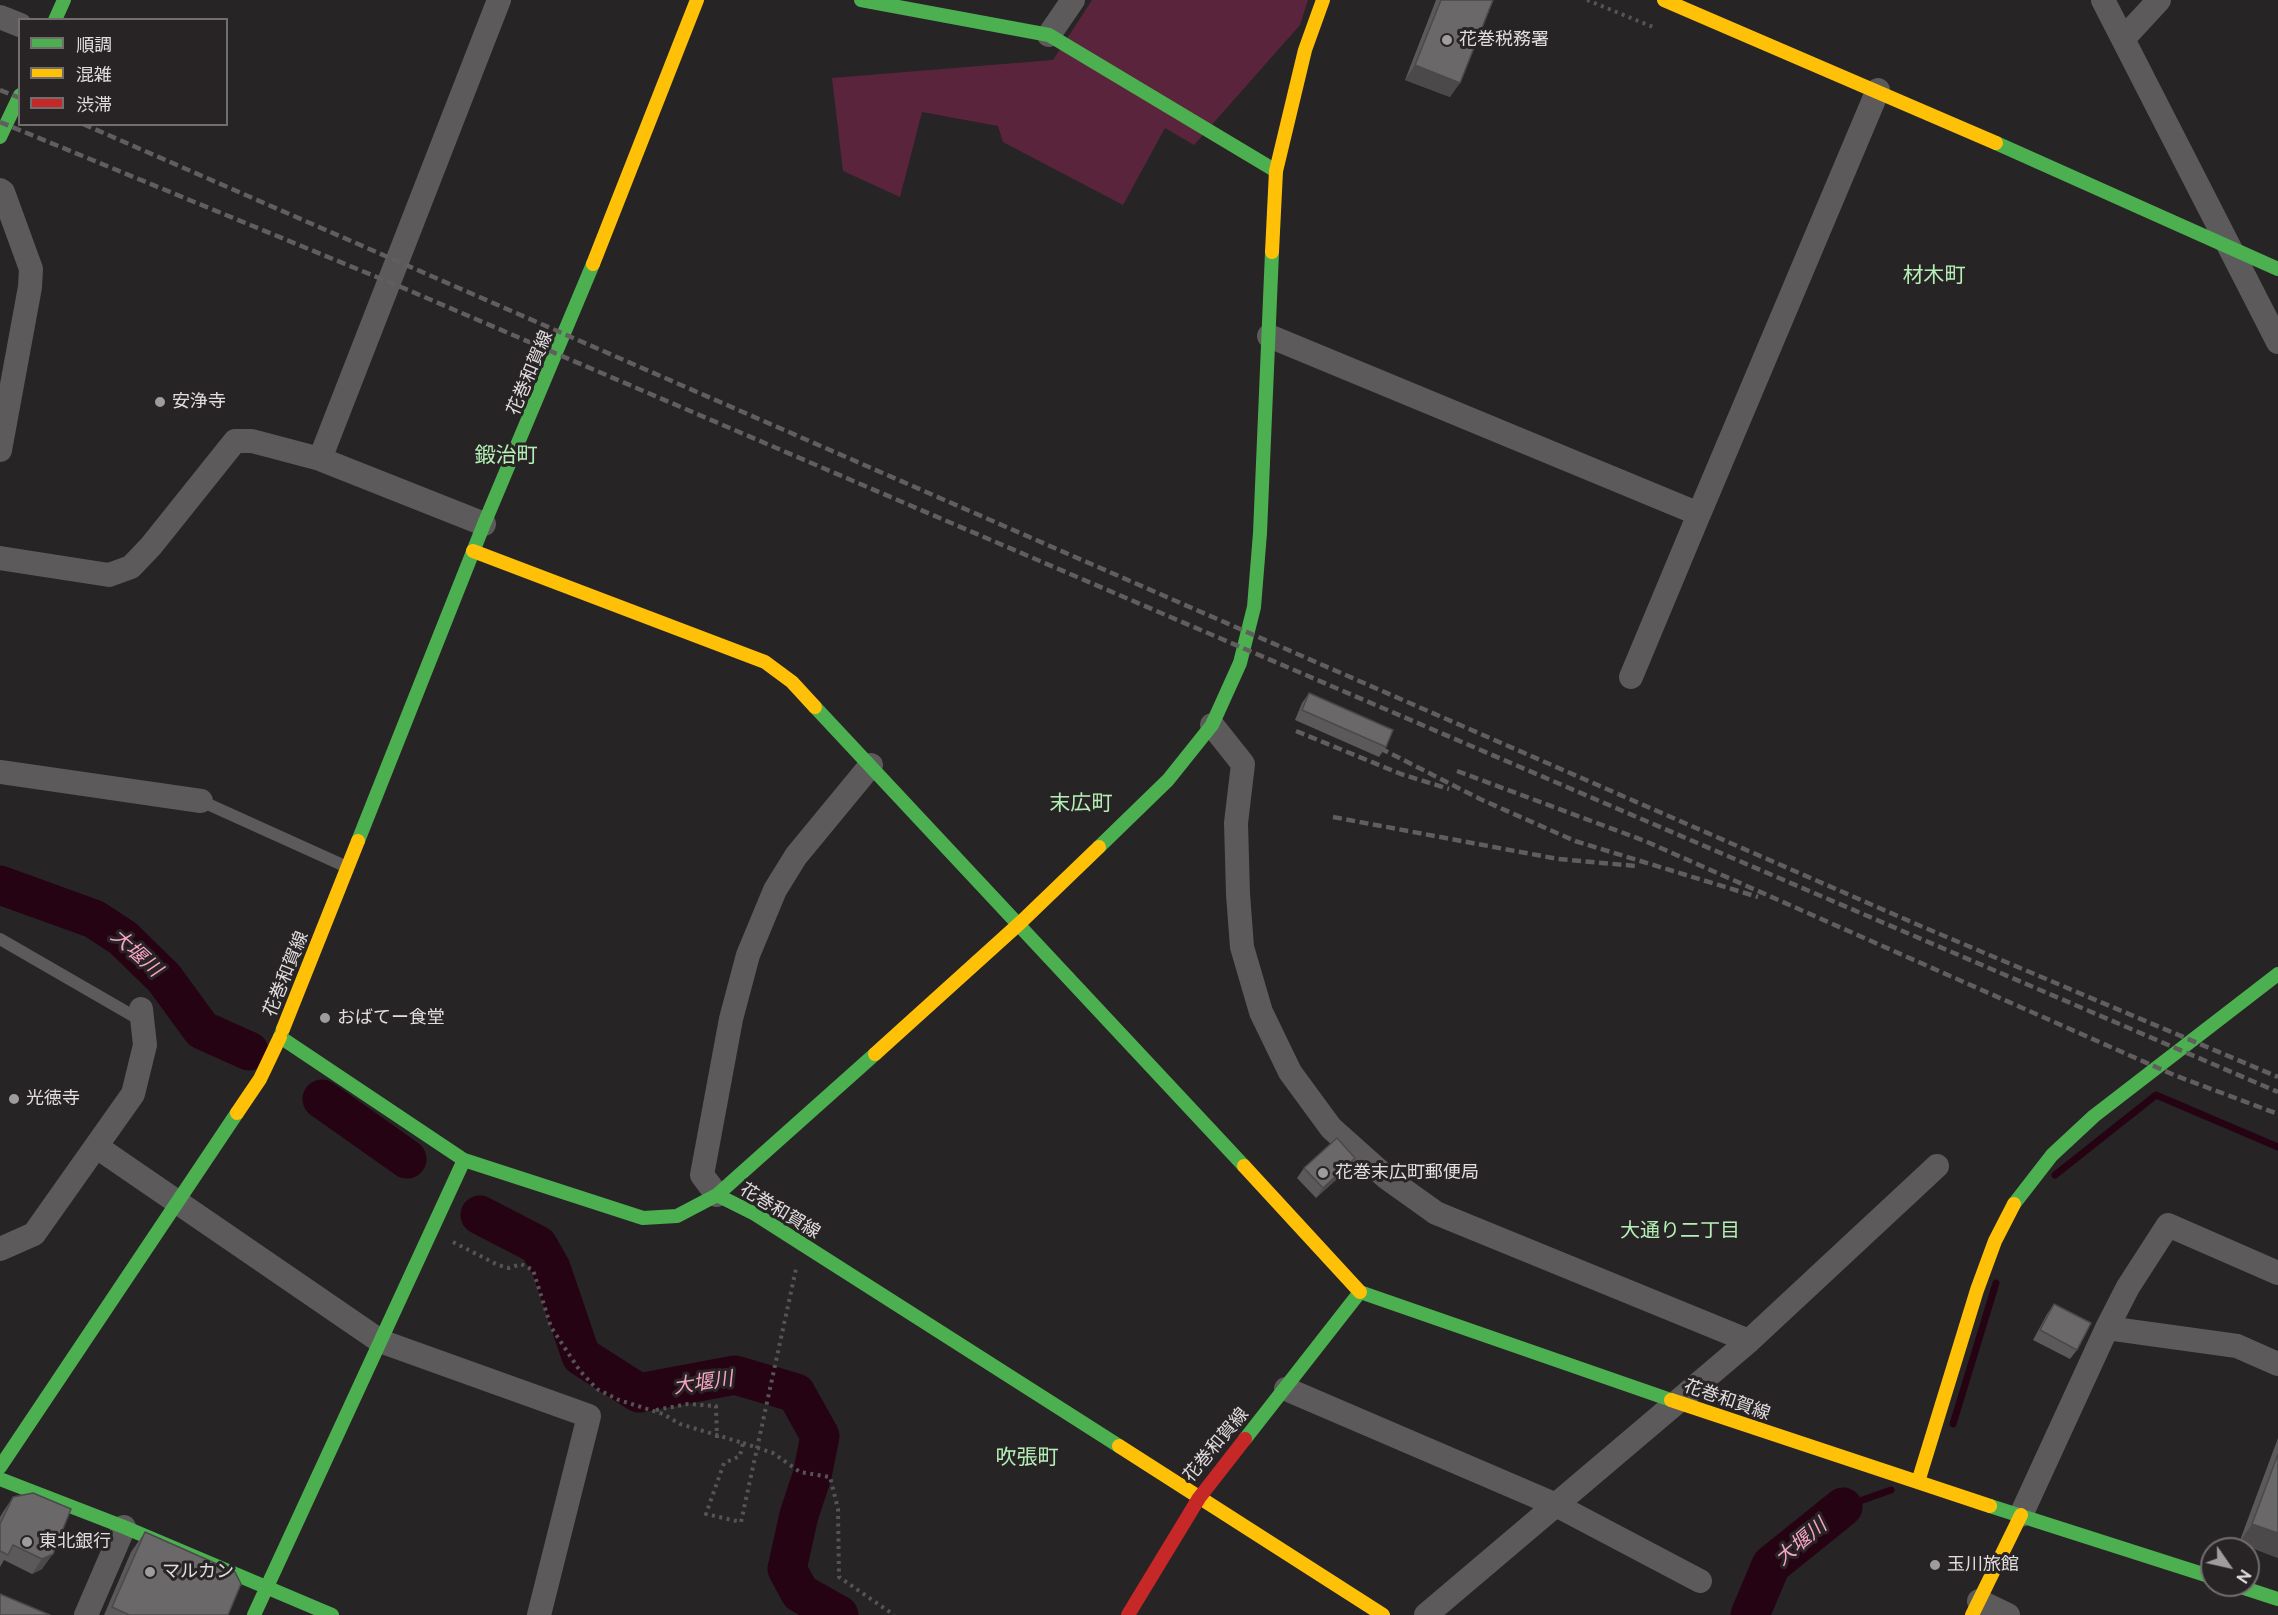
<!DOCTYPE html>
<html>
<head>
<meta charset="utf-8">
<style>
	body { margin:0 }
	#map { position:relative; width:2278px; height:1615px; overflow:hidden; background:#272425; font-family:Raleway,"Noto Sans JP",sans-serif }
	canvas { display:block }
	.legend { position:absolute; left:18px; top:18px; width:210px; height:108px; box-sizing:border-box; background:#282325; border:2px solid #726d6f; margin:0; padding:8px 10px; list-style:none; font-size:18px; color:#e0ddde }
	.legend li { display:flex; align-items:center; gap:12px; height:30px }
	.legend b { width:30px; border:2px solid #726d6f }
	.north { position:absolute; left:2200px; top:1537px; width:60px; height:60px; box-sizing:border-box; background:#282325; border:2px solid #726d6f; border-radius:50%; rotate:124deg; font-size:16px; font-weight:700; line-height:24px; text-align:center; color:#e0ddde }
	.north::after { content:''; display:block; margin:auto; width:21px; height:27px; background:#9f9c9d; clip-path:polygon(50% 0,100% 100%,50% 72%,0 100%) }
</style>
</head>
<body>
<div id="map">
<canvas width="2278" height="1615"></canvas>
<ul class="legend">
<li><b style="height:8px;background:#4caf50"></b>順調</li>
<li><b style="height:8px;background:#ffc107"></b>混雑</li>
<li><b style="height:8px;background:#c62828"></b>渋滞</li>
</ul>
<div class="north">N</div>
</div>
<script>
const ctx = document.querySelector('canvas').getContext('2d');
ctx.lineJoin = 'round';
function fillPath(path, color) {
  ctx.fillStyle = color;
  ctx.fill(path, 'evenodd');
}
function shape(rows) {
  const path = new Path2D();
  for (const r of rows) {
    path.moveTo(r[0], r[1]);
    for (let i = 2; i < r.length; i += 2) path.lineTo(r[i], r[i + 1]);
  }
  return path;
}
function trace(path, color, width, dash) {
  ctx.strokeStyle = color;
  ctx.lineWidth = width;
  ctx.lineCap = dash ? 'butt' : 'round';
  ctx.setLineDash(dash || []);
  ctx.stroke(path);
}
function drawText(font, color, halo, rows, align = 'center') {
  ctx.font = font + ' Raleway,"Noto Sans JP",sans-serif';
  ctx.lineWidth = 6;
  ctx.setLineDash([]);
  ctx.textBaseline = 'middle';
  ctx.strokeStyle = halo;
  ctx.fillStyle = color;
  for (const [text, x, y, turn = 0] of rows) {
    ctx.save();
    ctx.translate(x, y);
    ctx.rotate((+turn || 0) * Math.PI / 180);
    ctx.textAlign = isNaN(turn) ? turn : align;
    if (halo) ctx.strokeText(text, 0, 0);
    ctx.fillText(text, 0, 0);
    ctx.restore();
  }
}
fillPath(shape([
	[1092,0,1308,0,1300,25,1194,145,1165,128,1123,205,1003,142,998,126,922,112,900,197,843,171,832,78,1053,60]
]), '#5a253c');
trace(shape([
	[2055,1175,2156,1095,2278,1147],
	[1953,1424,1996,1283],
	[1843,1507,1891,1490]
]), '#250312', 7);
trace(shape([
	[0,885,94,919,123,938,164,978,202,1030,249,1051],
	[322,1099,407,1159],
	[480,1215,538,1245,551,1268,581,1356,639,1393,735,1375,796,1393,820,1436,812,1476,799,1515,787,1569,800,1593,839,1615],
	[1750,1615,1771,1565,1843,1507]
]), '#250312', 39);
trace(shape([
	[1587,0,1653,27],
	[453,1242,498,1265,509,1268,521,1264,533,1270,551,1327,580,1371,597,1389,619,1400,663,1414,680,1424,743,1443,740,1456,724,1463,706,1514,741,1522,796,1269],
	[656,1410,688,1404,716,1406,717,1438],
	[743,1443,773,1453,800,1472,830,1477,838,1509,839,1577,894,1615]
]), '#565455', 4, [3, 4.5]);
trace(shape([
	[201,801,347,867],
	[0,939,142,1021]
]), '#5c5a5b', 12);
trace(shape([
	[2103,0,2278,342],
	[0,17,20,25],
	[1049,35,1073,0],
	[2123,39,2159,0],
	[0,190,3,192,31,269,30,287,0,450],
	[1269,336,1699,514,1878,90],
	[320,459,499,0],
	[0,558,109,575,131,567,151,546,235,441,252,441,320,459,484,524],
	[1631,677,1699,514],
	[1212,725,1243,764,1236,823,1238,894,1242,947,1261,1012,1290,1072,1331,1128,1387,1178,1436,1213,1749,1341],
	[0,772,201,801],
	[97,1147,380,1341,589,1416,539,1615],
	[717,1195,702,1175,731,1019,748,955,775,890,796,856,871,765],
	[0,1249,34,1234,133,1094,145,1045,141,1009],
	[2107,1328,2237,1346,2278,1364],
	[1286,1389,1554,1504,1700,1581],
	[2021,1515,2107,1328,2128,1287,2168,1225,2278,1273],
	[1979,1601,2008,1615],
	[86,1615,124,1527],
	[1426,1615,1749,1341,1937,1166]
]), '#5c5a5b', 24);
trace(shape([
	[861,0,1049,35,1276,171],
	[55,20,64,0],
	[0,137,20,95],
	[1996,143,2278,269],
	[815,707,1244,1166],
	[358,841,484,524,593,264],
	[1099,847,1168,780,1212,725,1240,663,1254,607,1260,533,1272,252],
	[283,1029,280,1037,464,1160,643,1218,677,1216,717,1195,875,1054],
	[717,1195,755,1214,1119,1446],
	[2014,1204,2052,1155,2094,1116,2278,974],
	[1245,1439,1360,1292,1671,1400],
	[0,1467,237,1113],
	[0,1479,124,1527,332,1615],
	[1990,1506,2212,1577],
	[2235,1585,2278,1599],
	[254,1615,464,1160]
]), '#4caf50', 14);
trace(shape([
	[1664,0,1996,143],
	[1272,252,1276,171,1305,50,1323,0],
	[593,264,697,0],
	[473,551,765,662,792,682,815,707],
	[283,1029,358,841],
	[875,1054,1020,923,1099,847],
	[237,1113,260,1079,280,1037],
	[1244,1166,1360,1292],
	[1671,1400,1990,1506],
	[1119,1446,1383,1615],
	[1918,1482,1977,1290,1995,1241,2014,1204],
	[1972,1615,2021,1515]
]), '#ffc107', 14);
trace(shape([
	[1128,1615,1199,1498,1245,1439]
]), '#c62828', 14);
trace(shape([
	[0,90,20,98],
	[0,122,401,287,2278,1092],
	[83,124,1916,924,2278,1077],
	[1296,731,1401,774,1449,789],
	[1368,742,1480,799,1575,841,1758,897],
	[1457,771,1645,841,2174,1075,2278,1114],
	[1333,817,1558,859,1636,866]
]), '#605e5f', 4.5, [9, 4.5]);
fillPath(shape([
	[1436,0,1493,0,1450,97,1405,80],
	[1309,693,1386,747,1379,757,1295,720,1302,703],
	[1355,1158,1349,1168,1316,1198,1297,1178,1304,1168],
	[2054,1304,2077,1350,2070,1359,2033,1340,2047,1314],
	[2278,1438,2278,1558,2239,1543],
	[13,1497,71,1509,42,1569,32,1574,4,1560,0,1567,0,1517,3,1512],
	[145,1532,228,1615,104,1615,131,1552]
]), '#5c595a');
fillPath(shape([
	[1415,65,1460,83,1450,97,1405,80],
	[1355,1158,1349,1168,1316,1198,1323,1188],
	[2252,1524,2278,1533,2278,1558,2239,1543],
	[53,1554,42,1569,32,1574,42,1559]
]), '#4b494a');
const building = shape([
	[1441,0,1493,0,1460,83,1415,65,1441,0],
	[1309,693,1393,730,1386,747,1302,710,1309,693],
	[1337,1138,1355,1158,1323,1188,1304,1168,1337,1138],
	[2054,1304,2091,1323,2077,1350,2040,1330,2054,1304],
	[2278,1454,2278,1533,2252,1524,2278,1454],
	[33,1493,71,1509,53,1554,42,1559,13,1545,8,1555,0,1551,0,1524,13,1497,33,1493],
	[145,1532,235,1572,241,1584,228,1615,129,1615,112,1607,145,1532],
	[0,1594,50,1615,0,1615,0,1594]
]);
fillPath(building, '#6b6869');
trace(building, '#4b494a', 1.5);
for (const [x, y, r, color] of [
	[1447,40,6,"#9f9c9d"],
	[160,402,6,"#9f9c9d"],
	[325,1018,6,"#9f9c9d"],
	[14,1099,6,"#9f9c9d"],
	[1323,1173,6,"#9f9c9d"],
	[27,1542,6,"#9f9c9d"],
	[1935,1565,6,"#9f9c9d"],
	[150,1572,6,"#9f9c9d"]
]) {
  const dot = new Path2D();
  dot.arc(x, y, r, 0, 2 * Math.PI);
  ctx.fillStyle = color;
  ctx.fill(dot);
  trace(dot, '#282325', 2);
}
drawText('18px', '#e0ddde', '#282325', [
	["花巻税務署",1459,40],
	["安浄寺",172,402],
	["おばてー食堂",337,1018],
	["光徳寺",26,1099],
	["花巻末広町郵便局",1335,1173],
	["東北銀行",39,1542],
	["玉川旅館",1947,1565],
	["マルカン",162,1572]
], 'left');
drawText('18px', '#e0ddde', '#282325', [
	["花巻和賀線",530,373,-67],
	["花巻和賀線",286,974,-68],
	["花巻和賀線",780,1211,31],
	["花巻和賀線",1727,1400,19],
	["花巻和賀線",1216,1445,-50]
]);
drawText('italic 20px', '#f6a5c3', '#282325', [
	["大堰川",136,953,42],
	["大堰川",703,1383,-8],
	["大堰川",1801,1542,-40]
]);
drawText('20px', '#b4f0b6', '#282325', [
	["大通り二丁目",1680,1231]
]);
drawText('21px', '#b4f0b6', '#282325', [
	["材木町",1934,276],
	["鍛治町",506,456],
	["末広町",1081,804],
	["吹張町",1027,1458]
]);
</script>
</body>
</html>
